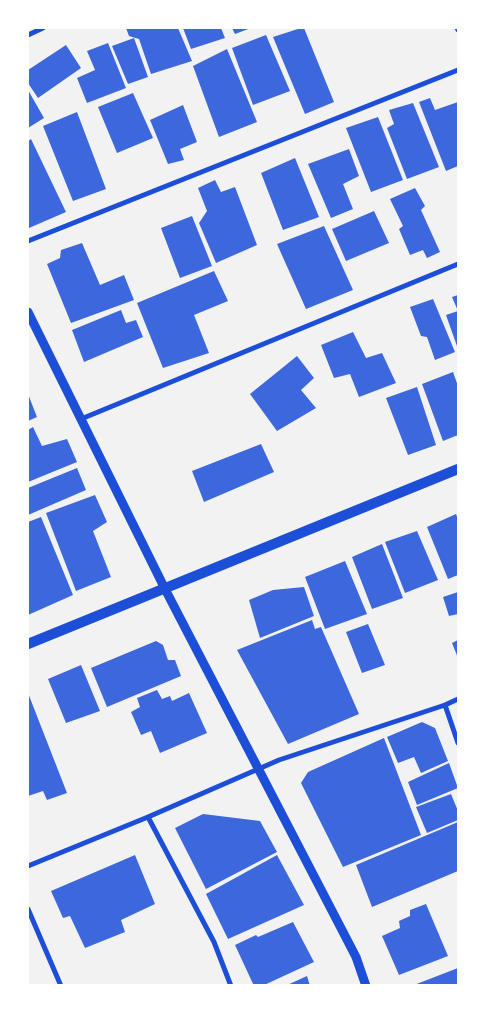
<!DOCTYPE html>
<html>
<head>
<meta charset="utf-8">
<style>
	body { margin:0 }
	#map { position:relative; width:486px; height:1013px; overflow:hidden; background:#f2f2f2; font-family:Overpass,sans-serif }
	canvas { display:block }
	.frame { position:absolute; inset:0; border:29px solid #fff; pointer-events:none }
</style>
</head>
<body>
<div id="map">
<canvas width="486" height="1013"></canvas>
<div class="frame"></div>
</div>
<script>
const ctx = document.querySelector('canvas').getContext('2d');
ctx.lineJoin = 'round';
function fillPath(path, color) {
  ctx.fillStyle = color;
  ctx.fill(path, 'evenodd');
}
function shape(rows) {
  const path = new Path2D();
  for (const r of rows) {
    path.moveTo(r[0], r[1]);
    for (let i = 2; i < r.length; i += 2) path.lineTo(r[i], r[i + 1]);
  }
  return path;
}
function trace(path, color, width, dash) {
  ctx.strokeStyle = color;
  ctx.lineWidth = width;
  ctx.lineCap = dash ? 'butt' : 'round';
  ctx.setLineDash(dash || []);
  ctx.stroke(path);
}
fillPath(shape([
	[126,28,178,28,192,61,151,74,139,39,129,36],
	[183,28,221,28,225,38,191,49],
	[232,28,251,28,235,34],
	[301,28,304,28,334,102,305,114,273,37],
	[266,35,290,91,253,105,232,48],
	[134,38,148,77,128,84,112,46],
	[108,43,126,88,87,103,77,78,95,70,87,51],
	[66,45,81,68,38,98,28,83,28,70],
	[227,49,257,122,219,137,193,66],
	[28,90,44,118,28,128],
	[133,93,153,138,117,153,98,107],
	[430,98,435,110,458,102,458,166,446,171,419,102],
	[413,103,439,167,407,179,387,128,394,124,389,110],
	[183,105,197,142,180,149,184,160,168,164,150,120],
	[77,112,106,189,73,201,43,126],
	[378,117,403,180,371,192,346,128],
	[31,139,66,212,29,228,28,225,28,141],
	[349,149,359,176,343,184,353,209,331,218,308,164],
	[295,158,319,217,283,230,261,173],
	[215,180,221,192,235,187,257,245,216,263,199,223,207,211,198,188],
	[415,188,425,206,421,210,440,252,427,258,423,250,410,255,399,229,403,226,390,199],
	[374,211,389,243,346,261,332,229],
	[192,216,212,266,180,278,161,228],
	[324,226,353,290,306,309,277,244],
	[82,243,100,285,124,275,134,300,71,323,47,264,60,258,61,250],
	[214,271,228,301,194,315,209,353,163,368,137,303],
	[458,295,458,349,446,315,458,311,452,297],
	[433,299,455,352,435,360,427,337,421,336,410,307],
	[121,310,126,323,136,320,143,337,84,362,72,330],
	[353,332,366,358,382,353,396,383,359,397,350,374,334,378,321,345],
	[297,356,314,378,301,390,316,408,277,431,250,394],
	[453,372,458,386,458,435,443,441,422,384],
	[417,387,436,445,408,455,386,398],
	[28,394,37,417,28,421],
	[33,427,42,446,67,439,77,462,28,482,28,430],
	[261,444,274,472,204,502,192,471],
	[77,468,86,490,28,515,28,488],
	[95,495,107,522,93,531,111,577,76,591,46,513],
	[456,514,458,519,458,575,448,579,427,527],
	[41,517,73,595,28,615,28,522],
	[417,531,438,580,405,593,385,542],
	[382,544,403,598,372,609,352,557],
	[345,561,367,614,325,629,305,577],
	[304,587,314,616,260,638,249,600,273,590],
	[458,592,458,614,449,616,443,597],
	[312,620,315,629,321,627,359,714,288,744,237,650],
	[368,624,385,665,362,673,346,632],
	[458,640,458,658,452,643],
	[156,641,163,645,168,660,175,660,181,676,107,707,91,668],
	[81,665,100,711,66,723,48,679],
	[157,690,162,699,170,696,172,701,189,693,207,733,160,753,151,731,141,735,131,712,140,707,137,698],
	[28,693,67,793,47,800,43,791,28,796],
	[422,722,435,728,448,761,421,773,414,757,398,763,387,737],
	[384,738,421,835,343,867,301,783,308,772],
	[449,763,458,788,417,805,408,782],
	[451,794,458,811,458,820,427,833,416,807],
	[203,814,260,821,277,852,206,889,175,828],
	[458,822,458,871,372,907,356,865],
	[135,855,155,904,121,920,125,932,85,948,70,916,63,918,51,891],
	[277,855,304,905,228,939,206,894],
	[426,904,448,956,399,975,382,936,400,928,399,921,410,916,410,910],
	[293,922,314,962,262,986,254,986,235,945,256,935,258,937],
	[458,968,458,986,414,986,414,985],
	[307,976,310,986,285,986]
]), '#3d67dc');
trace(shape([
	[457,28,458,30],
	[28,35,43,28],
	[28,241,458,70],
	[81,419,458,264],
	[445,705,458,743],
	[148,817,214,942,231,986],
	[28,866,148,817,279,760,445,705,458,699],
	[28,909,61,986]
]), '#1d4ed8', 5);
trace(shape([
	[28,312,165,589,356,957,366,986]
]), '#1d4ed8', 9);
trace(shape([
	[28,644,458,469]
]), '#1d4ed8', 10);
</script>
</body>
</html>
